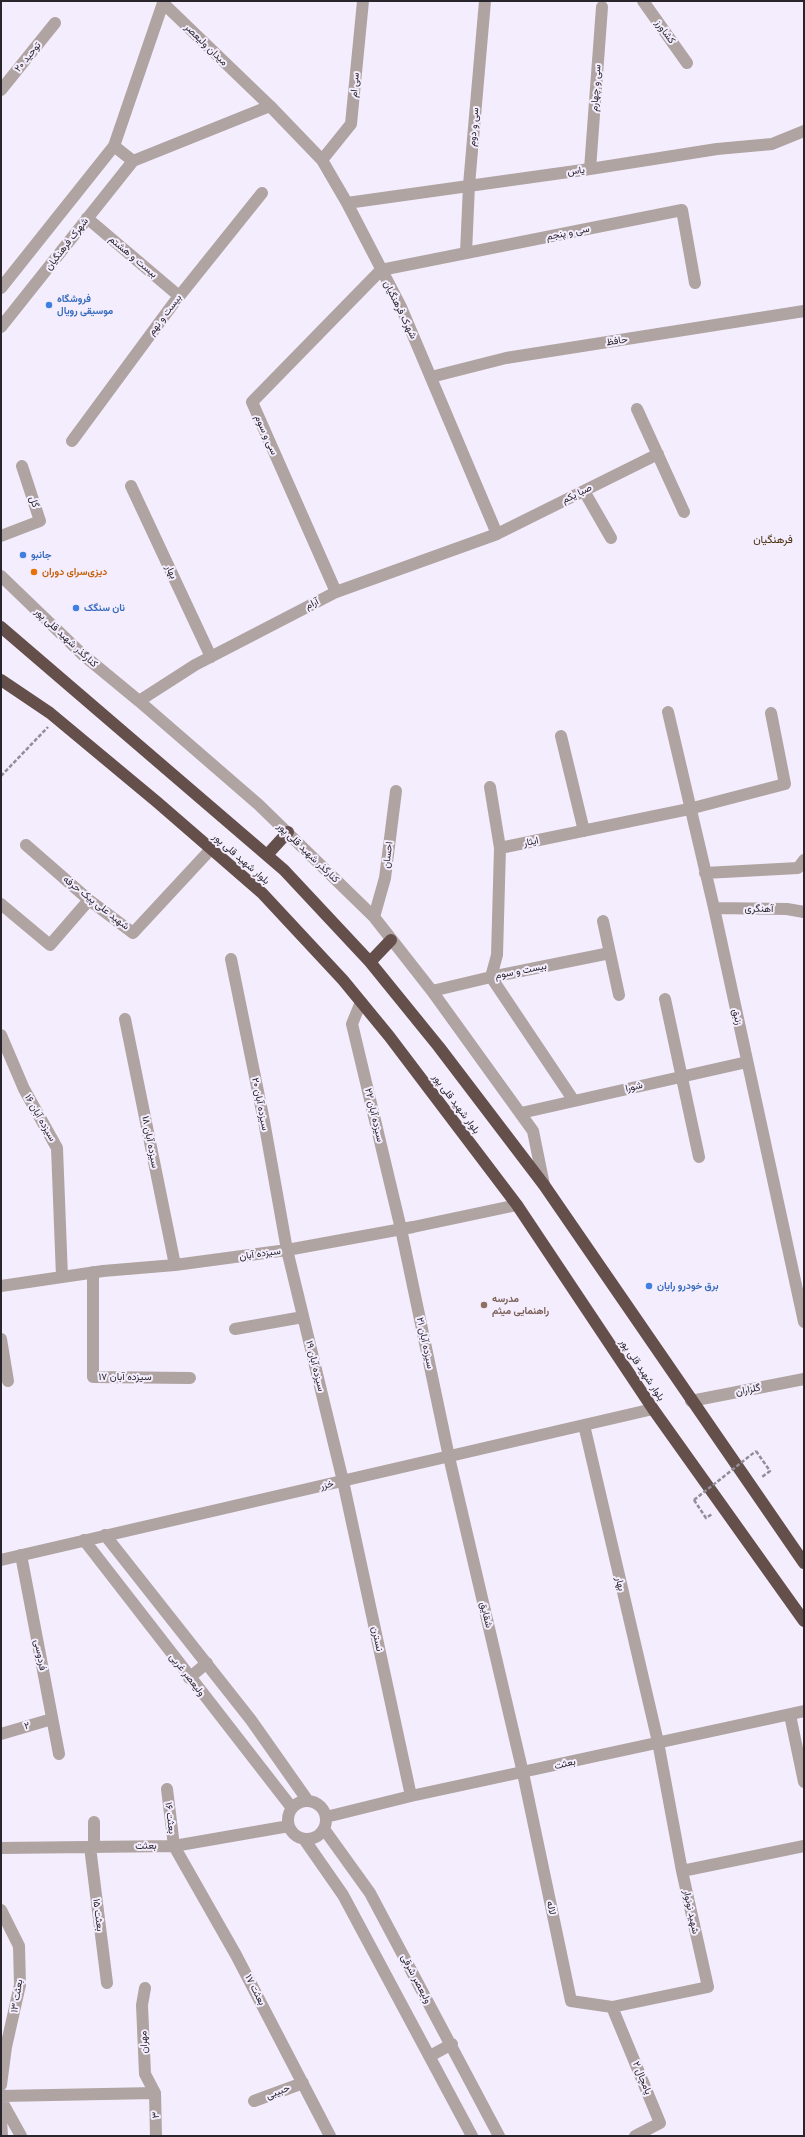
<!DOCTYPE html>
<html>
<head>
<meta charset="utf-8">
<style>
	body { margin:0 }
	#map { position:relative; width:805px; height:2137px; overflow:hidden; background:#f4edfd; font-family:"Fira Sans",sans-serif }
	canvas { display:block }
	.frame { position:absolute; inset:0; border:2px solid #29252c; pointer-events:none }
</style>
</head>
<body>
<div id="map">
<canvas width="805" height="2137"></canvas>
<div class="frame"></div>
</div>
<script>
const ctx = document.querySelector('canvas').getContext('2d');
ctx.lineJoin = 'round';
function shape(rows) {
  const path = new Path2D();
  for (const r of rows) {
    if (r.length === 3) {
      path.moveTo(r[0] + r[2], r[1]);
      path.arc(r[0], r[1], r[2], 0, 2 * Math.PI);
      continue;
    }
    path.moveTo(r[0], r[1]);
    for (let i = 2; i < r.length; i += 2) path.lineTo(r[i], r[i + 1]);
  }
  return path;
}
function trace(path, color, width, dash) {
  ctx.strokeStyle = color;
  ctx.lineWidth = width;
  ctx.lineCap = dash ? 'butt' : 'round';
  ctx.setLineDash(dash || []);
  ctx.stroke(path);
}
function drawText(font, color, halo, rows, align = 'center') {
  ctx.font = font + ' "Fira Sans",Vazirmatn,sans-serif';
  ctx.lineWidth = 4;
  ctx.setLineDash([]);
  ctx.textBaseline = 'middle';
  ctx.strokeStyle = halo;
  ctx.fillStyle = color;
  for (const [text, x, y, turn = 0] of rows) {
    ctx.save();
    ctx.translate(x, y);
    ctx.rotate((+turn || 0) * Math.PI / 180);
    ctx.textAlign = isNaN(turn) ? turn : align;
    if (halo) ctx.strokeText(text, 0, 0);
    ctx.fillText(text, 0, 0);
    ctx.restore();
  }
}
trace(shape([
	[1,776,48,727],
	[756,1451,770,1471,762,1477],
	[694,1500,706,1518,712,1514]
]), '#938d99', 2.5, [4, 2]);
trace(shape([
	[643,1,687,63],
	[1,90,55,23],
	[270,106,322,160,347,203,401,307,497,534],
	[322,160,351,124,363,1],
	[590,169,602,7],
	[347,203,590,169,717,149,772,144,804,131],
	[87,218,179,296],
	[466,253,469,185,485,1],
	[1,288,114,146],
	[1,327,133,161,270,106,163,3,114,146,133,161],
	[431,377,506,358,804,311],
	[637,409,684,512],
	[72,441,173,304,262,193],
	[131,486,211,657],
	[584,491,611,538],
	[1,536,40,521,22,466],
	[1,576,82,654,139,701,259,805,374,917,432,991,533,1131,544,1185],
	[336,592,252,402,381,270,682,210,695,283],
	[139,701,195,665,336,592,497,534,658,454],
	[668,712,714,908,804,1322],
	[561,736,584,831],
	[490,787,500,848],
	[26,845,89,900,133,933,211,849],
	[705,873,798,868,804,860],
	[1,904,50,945,89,900],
	[714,908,787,909,804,912],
	[374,917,385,878,396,791],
	[603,921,619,995],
	[231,959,264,1121,287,1250,343,1481,411,1796],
	[432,991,491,977,610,953],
	[665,999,699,1157],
	[361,1002,352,1024,401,1229,449,1457,523,1773,571,2001,612,2007,708,1987,682,1871,658,1742,584,1425],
	[125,1019,175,1265],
	[1,1035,24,1089,57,1148,62,1277],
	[574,1101,491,977,497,955,500,848,689,809,785,784,771,713],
	[521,1113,747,1062],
	[93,1272,93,1377,190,1378],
	[1,1286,103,1271,175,1265,287,1250,413,1227,517,1205],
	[235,1329,303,1317],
	[1,1339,8,1381],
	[691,1401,804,1379],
	[105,1535,251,1720,308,1801],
	[84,1540,292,1808],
	[21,1555,59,1754],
	[1,1560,653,1409],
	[189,1678,207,1663],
	[790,1715,804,1782],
	[1,1734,52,1719],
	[167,1789,174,1846,236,1955,330,2136],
	[307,1820,19],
	[326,1817,411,1796,804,1711],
	[324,1829,370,1893,499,2136],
	[304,1839,343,1895,472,2136],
	[90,1847,107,1983],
	[94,1847,94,1822],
	[1,1848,174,1846,289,1826],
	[682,1871,804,1846],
	[1,1910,19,1946,20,1985,6,2047,1,2085],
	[145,1988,142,2005,145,2074,155,2093,156,2136],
	[612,2007,660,2123,635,2136],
	[430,2056,452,2044],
	[1,2096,155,2093],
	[1,2100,21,2136],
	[254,2101,303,2083],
	[1,2120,2,2136]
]), '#afa4a2', 12);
trace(shape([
	[1,627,284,870,370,962,439,1047,544,1185,804,1563],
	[1,680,50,713,157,802,262,893,343,980,389,1036,517,1205,653,1409,804,1621],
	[267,855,288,832],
	[370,962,391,940]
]), '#644f4b', 12);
trace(shape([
	[694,1500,756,1451]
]), '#938d99', 2.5, [4, 2]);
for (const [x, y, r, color] of [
	[49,305,4,"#3f7fe0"],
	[23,555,4,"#3f7fe0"],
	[34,572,4,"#e8710a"],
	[76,608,4,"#3f7fe0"],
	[649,1286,4,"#3f7fe0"],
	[484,1305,4,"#8d6e63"]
]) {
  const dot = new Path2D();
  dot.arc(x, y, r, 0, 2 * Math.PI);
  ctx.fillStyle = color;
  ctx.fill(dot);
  trace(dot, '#f4edfd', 1.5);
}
drawText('10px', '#29252c', '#f4edfd', [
	["کشاورز",665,32,54],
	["میدان ولیعصر",206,45,44],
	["توحید ۲۰",28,57,-51],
	["سی ام",355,85,-85],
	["سی و چهارم",596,88,-86],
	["سی و دوم",474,127,-85],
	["یاس",576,171,-7],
	["سی و پنجم",568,233,-11],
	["شهرک فرهنگیان",67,244,-52],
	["بیست و هشتم",133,257,40],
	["شهرک فرهنگیان",400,310,64],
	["بیست و نهم",165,315,-53],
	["حافظ",617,341,-9],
	["سی و سوم",266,435,66],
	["صبا یکم",577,494,-26],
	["گل",34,502,72],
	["بهار",171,572,65],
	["آرام",312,604,-27],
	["کنارگذر شهید قلی پور",66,638,43],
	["ایثار",531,842,-12],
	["کنارگذر شهید قلی پور",308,853,44],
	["احسان",388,855,-83],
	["بلوار شهید قلی پور",241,859,41],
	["شهید علی پیک حرفه",96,903,38],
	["آهنگری",759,909,1],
	["بیست و سوم",521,971,-11],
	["زنبق",737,1017,78],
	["شورا",634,1087,-13],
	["سیزده آبان ۲۰",260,1104,79],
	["بلوار شهید قلی پور",456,1104,53],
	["سیزده آبان ۲۲",374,1115,77],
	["سیزده آبان ۱۶",40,1118,60],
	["سیزده آبان ۱۸",150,1142,79],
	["سیزده آبان",260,1254,-8],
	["سیزده آبان ۲۱",425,1343,78],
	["سیزده آبان ۱۹",315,1366,76],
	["بلوار شهید قلی پور",642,1370,56],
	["سیزده آبان ۱۷",125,1377],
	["گلزاران",748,1390,-11],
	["خزر",327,1485,-13],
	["بهار",620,1584,77],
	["شقایق",486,1615,77],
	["نسترن",377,1639,78],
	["فردوسی",40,1655,79],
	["ولیعصر غربی",187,1675,52],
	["۲",27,1726,-16],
	["بعثت",565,1764,-13],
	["بعثت ۱۶",170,1818,83],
	["بعثت",146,1846,-1],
	["لاله",551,1908,78],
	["شهید نونوار",691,1912,78],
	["بعثت ۱۵",98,1915,83],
	["ولیعصر شرقی",416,1979,62],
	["بعثت ۱۷",255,1990,63],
	["بعثت ۱۳",17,1996,-81],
	["مهران",144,2042,-92],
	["پامچال ۲",642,2078,67],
	["حبیبی",278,2092,-21],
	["۳",156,2115,-92]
]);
drawText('bold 10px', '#366cbe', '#f4edfd', [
	["فروشگاه",57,299],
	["موسیقی رویال",57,311],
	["جانبو",31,555],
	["نان سنگک",84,608],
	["برق خودرو رایان",657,1286]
], 'left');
drawText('bold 10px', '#c56008', '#f4edfd', [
	["دیزی‌سرای دوران",42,572]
], 'left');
drawText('bold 10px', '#785e54', '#f4edfd', [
	["مدرسه",492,1299],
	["راهنمایی میثم",492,1311]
], 'left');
drawText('11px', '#452e09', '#f4edfd', [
	["فرهنگیان",773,540]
]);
</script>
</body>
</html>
